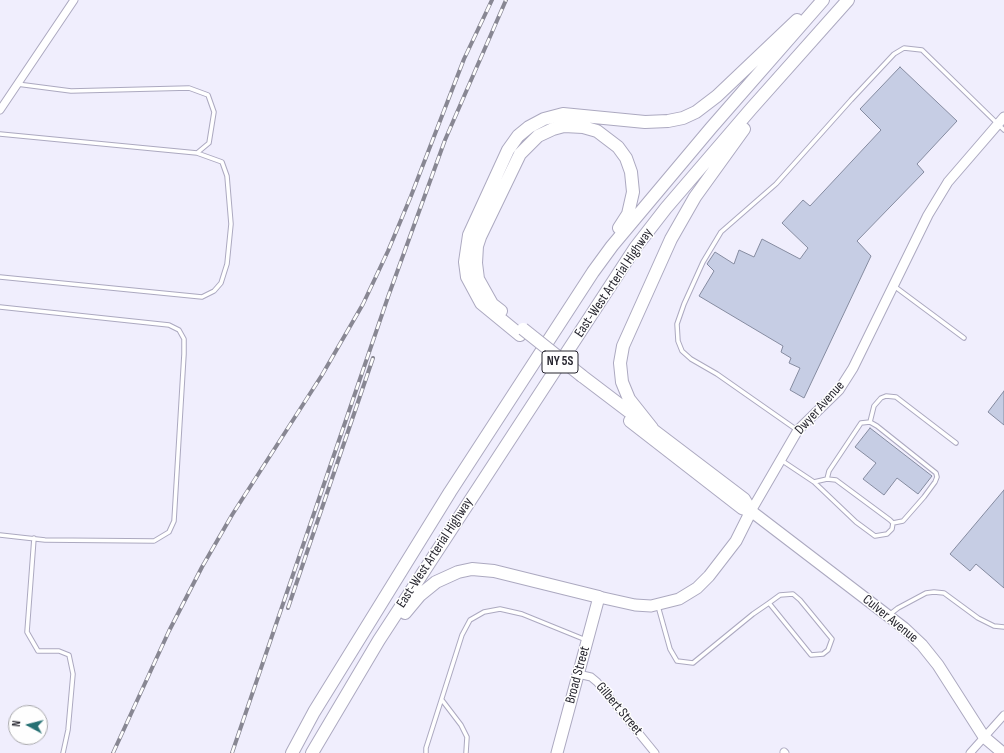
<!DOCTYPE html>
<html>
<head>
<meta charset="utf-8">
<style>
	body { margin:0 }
	#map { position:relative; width:1004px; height:753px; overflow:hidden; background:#f0eefd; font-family:"Sofia Sans Condensed",sans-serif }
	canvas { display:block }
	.north { position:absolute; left:8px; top:705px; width:40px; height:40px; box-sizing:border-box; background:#fefefe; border:1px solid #a8a8ab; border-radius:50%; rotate:277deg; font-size:11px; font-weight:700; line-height:16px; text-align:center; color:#27262f }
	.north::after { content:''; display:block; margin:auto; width:14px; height:18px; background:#257073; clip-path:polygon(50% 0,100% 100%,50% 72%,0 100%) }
</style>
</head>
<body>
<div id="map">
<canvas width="1004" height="753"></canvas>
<div class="north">N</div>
</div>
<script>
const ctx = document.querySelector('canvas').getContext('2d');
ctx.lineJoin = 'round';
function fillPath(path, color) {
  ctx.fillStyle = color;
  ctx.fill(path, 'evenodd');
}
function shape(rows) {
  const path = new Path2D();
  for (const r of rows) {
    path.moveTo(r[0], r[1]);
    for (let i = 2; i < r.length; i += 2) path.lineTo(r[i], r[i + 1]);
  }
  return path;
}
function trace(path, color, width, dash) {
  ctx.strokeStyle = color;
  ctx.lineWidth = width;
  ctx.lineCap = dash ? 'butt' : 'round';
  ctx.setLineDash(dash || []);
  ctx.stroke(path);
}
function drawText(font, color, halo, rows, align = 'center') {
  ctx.font = font + ' "Sofia Sans Condensed",sans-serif';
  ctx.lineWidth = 3;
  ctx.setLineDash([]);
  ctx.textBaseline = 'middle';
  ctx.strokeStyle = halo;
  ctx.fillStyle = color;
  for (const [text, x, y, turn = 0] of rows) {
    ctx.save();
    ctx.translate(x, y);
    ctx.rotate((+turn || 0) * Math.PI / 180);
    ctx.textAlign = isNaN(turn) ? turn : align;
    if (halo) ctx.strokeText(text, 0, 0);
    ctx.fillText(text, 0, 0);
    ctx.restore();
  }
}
const building = shape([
	[900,67,957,121,917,164,924,172,857,241,871,256,804,398,790,390,800,368,789,363,791,358,781,352,783,346,699,296,714,271,707,264,715,252,734,264,739,250,754,257,762,239,800,259,808,248,782,223,803,200,810,206,881,130,860,109,900,67],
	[1004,391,1004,425,988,412,1004,391],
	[870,428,932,476,918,494,897,478,884,495,863,479,876,463,855,447,870,428],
	[1004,490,1004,588,976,564,970,571,950,554,1004,490]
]);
fillPath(building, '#c6cde4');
trace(building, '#858ba0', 1);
const service = shape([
	[0,134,197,153,209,143,214,112,208,95,189,88,71,91,17,84],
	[0,277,202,297,214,291,221,283,227,264,231,224,227,176,222,162,197,153],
	[894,286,964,338],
	[0,307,169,325,179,330,184,339,184,354,174,521,169,532,154,541,45,540,0,535],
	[870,422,874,406,881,398,886,396,896,397,956,443],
	[797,430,717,374,691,359,682,351,678,341,677,324,684,304,703,262,721,232,776,184,851,100,894,54,904,48,922,50,1004,130],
	[781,460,814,482,856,522,875,536,887,534,892,529,893,523,890,520,836,480,827,479,814,482],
	[827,479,829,471,861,423,870,422,877,426,936,473,937,477,935,482,924,497,903,521,893,523],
	[34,538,27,632,38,651,59,651,69,655,73,674,68,730,63,753],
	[658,606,670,649,677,661,693,663,753,614,769,603,780,595,793,594,800,600,832,639,828,650,823,654,811,655,769,603],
	[889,615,898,608,926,593,934,592,944,593,978,618,994,626,1004,627],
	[442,700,461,725,467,737,466,753],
	[426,753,426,748,462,635,470,620,484,612,500,609,522,614,586,640]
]);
const minor = shape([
	[0,110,74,0],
	[578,674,591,677,597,682,655,753],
	[784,752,785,753],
	[970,753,1004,715]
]);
const tertiary = shape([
	[751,511,798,430,839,390,853,368,928,215,948,182,1004,117]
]);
const secondary = shape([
	[557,753,599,597,635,605,651,606,679,599,697,588,709,576,736,541,751,511,904,628,922,645,938,665,984,737,1003,753]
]);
const primary = shape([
	[501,311,492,304,478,279,476,263,477,246,480,237,520,154,538,136,553,129,564,126,583,127,597,131,618,147,626,158,631,172,633,192,628,214,619,228],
	[520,335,481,303,467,277,465,262,469,235,508,150,518,136,529,127,544,119,563,114,645,122,668,121,683,118,696,112,717,96,797,20],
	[582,376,744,499,751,511],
	[630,421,742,508,751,511],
	[652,428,629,399,622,382,620,363,623,346,671,239,695,197,744,129],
	[405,613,420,595,436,582,458,572,472,569,494,571,599,597],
	[292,753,314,712,450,492,593,272,612,246,711,128,823,0],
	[312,753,379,640,635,248,666,208,751,109,848,0]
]);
trace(service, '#aca9c0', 5.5);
trace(minor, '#aca9c0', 9);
trace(tertiary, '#aca9c0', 11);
trace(secondary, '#aca9c0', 13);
trace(primary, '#aca9c0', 14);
trace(service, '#fff', 3.5);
trace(minor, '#fff', 7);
trace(tertiary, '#fff', 9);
trace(secondary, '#fff', 11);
trace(primary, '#fff', 12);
const rail = shape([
	[288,608,373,358],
	[113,753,169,631,202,567,232,515,322,375,363,304,388,251,411,196,464,59,492,0],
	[232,753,388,297,445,140,506,0]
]);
trace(rail, '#888793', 4);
trace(rail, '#fefefe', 2.5, [8]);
const primaryBridge = shape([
	[523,329,582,376]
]);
trace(primaryBridge, '#aca9c0', 14, []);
trace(primaryBridge, '#fff', 12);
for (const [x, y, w] of [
	[560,362,36]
]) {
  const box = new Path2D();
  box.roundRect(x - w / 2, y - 11, w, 22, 3);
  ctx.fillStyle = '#fefefe';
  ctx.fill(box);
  trace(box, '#27262f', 1);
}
drawText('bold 13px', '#27262f', null, [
	["NY 5S",560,362]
]);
drawText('14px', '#27262f', '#fefefe', [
	["East-West Arterial Highway",614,283,-56],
	["Dwyer Avenue",820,408,-48],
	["East-West Arterial Highway",435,553,-57],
	["Culver Avenue",890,619,39],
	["Broad Street",578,675,-75],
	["Gilbert Street",619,709,50]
]);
</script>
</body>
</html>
